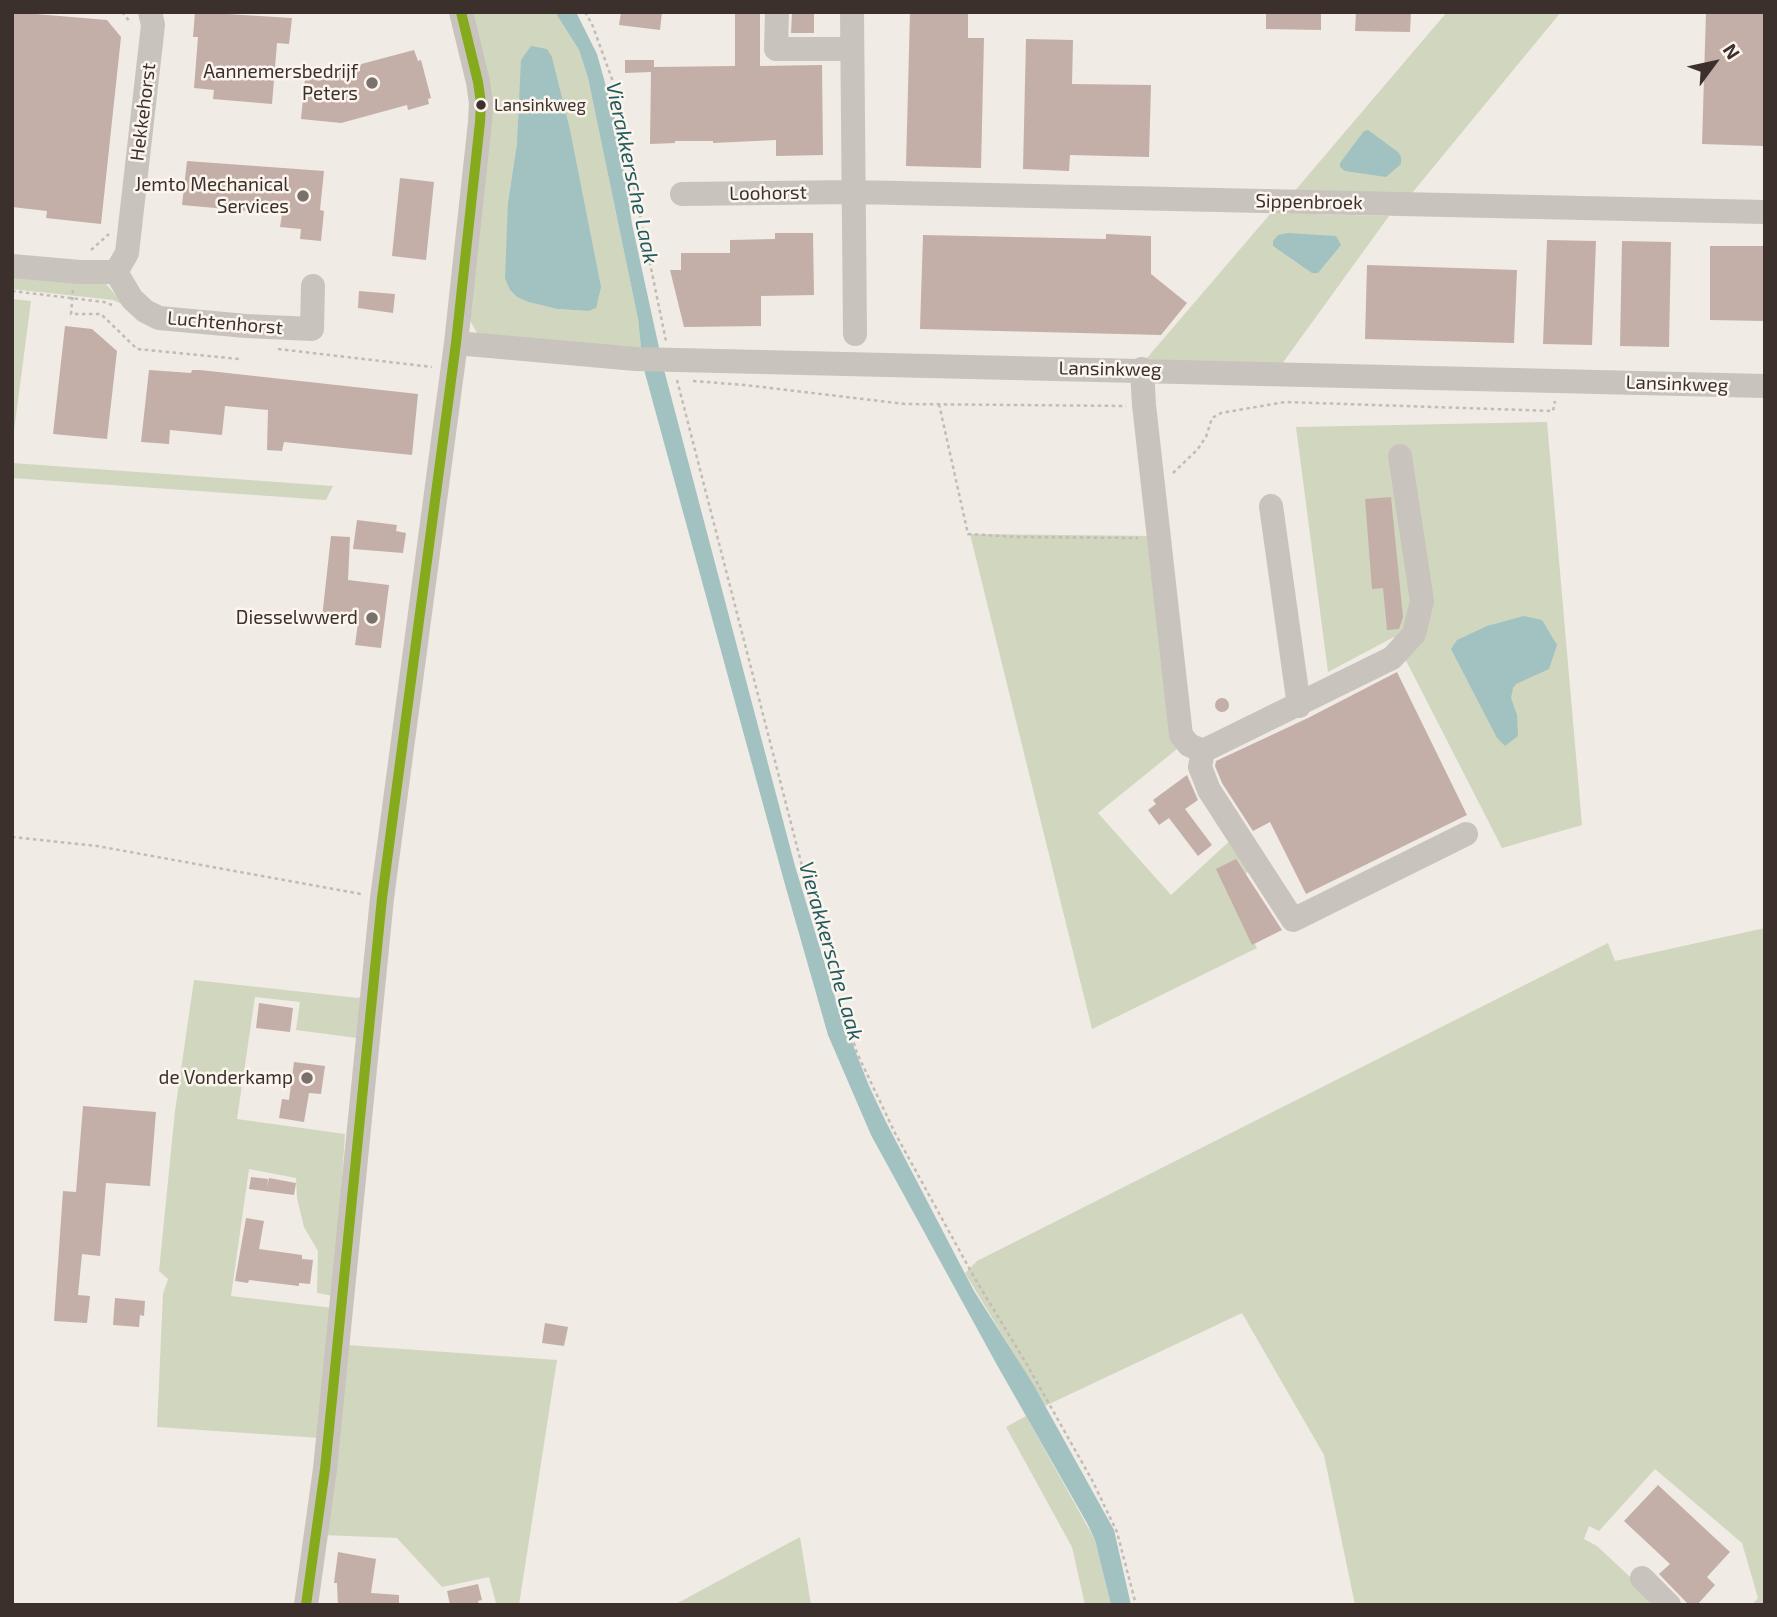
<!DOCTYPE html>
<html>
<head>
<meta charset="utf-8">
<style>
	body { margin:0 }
	#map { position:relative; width:1777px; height:1617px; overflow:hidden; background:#f0ebe5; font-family:"Exo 2",sans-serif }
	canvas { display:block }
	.frame { position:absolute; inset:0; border:14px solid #3b302b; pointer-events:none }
	.north { position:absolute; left:1679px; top:28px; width:70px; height:70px; -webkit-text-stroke:5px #fbf5ee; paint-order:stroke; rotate:57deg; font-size:19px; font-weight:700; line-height:28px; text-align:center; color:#3b302b }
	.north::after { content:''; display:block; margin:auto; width:24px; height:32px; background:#3b302b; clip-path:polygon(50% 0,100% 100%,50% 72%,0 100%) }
</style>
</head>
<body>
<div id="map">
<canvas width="1777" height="1617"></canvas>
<div class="frame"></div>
<div class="north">N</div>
</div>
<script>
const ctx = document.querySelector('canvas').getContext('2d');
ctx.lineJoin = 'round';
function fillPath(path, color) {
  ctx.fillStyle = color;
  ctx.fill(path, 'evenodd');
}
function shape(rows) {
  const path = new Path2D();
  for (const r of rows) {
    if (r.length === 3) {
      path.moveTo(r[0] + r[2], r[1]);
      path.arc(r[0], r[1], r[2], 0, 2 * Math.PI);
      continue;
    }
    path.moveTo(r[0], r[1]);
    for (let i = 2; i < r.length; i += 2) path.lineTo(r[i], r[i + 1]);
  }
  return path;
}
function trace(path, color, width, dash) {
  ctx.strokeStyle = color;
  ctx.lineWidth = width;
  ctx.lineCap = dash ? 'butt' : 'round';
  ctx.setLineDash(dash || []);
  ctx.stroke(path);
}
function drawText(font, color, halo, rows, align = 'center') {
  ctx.font = font + ' "Exo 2",sans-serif';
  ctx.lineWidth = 5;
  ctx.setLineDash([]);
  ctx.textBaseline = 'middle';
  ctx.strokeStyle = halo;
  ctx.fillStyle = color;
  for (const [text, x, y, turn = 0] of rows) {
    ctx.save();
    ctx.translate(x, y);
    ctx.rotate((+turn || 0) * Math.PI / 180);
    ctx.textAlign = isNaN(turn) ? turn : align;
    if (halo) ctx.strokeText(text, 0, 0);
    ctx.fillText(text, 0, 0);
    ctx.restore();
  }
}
fillPath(shape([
	[474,12,555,12,579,50,588,78,638,319,643,366,477,333,472,324,466,313],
	[552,57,569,125,587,311,557,309,528,302,517,297,510,290,508,202,517,143],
	[1447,12,1561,12,1412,193,1293,193],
	[1271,213,1389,216,1279,368,1141,365],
	[12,275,106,284,124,305,113,300,12,289],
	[12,299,31,301,12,446],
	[1547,422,1582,825,1502,848,1394,637,1328,672,1296,427],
	[12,463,333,486,326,500,12,478],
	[970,534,1154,536,1177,749,1098,813,1171,895,1234,837,1253,869,1225,886,1257,948,1092,1029],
	[1765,928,1765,1605,1752,1605,1758,1598,1742,1543,1655,1469,1599,1531,1589,1526,1584,1539,1597,1546,1660,1605,1355,1605,1324,1455,1242,1313,1045,1406,965,1273,977,1261,1608,943,1615,961],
	[194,980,358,998,362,996,357,1038,296,1030,300,1002,255,997,237,1119,345,1134,334,1296,317,1293,318,1251,304,1227,297,1198,296,1178,249,1169,231,1296,333,1308,320,1438,157,1427,163,1294,168,1279,159,1271,175,1111],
	[347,1345,557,1360,519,1605,492,1605,496,1603,489,1577,442,1587,397,1538,323,1535],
	[1026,1416,1095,1540,1111,1605,1085,1605,1072,1547,1006,1427],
	[800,1537,811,1605,674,1605]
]), '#d1d6bf');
fillPath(shape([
	[555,12,576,12,597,54,617,126,632,224,663,366,795,866,837,1004,869,1086,886,1122,974,1291,1033,1384,1114,1530,1131,1605,1111,1605,1095,1540,1087,1523,997,1365,871,1135,828,1035,784,881,643,366,638,319,588,78,579,50],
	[531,46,547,49,552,57,569,125,601,287,596,308,588,311,557,309,528,302,517,297,510,290,505,278,508,202,517,143,521,60],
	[1368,130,1398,152,1401,157,1401,164,1386,177,1345,171,1340,167,1340,163,1364,131],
	[1288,233,1336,236,1341,245,1318,273,1312,273,1273,246,1273,241,1278,235],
	[1524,616,1542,620,1557,645,1549,669,1516,684,1513,688,1511,698,1517,715,1518,736,1505,746,1497,738,1451,649,1457,640,1487,626]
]), '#a1c2c1');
fillPath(shape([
	[12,12,107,20,121,37,101,224,46,218,47,211,12,207],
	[195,12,292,18,289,44,277,43,272,104,213,99,214,90,194,88,198,37,193,37],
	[621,12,662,12,660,30,619,25],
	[735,12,760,12,760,66,822,65,823,155,776,156,776,140,713,143,713,141,675,141,675,143,650,144,651,72,625,73,625,60,654,60,654,67,735,66],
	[792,12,814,12,814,33,791,33],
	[910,12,968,12,968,38,984,38,981,168,906,166],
	[1266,12,1321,12,1321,30,1266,29],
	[1356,12,1411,12,1410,32,1355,31],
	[1706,12,1765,12,1765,146,1702,144],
	[1026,39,1073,40,1072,84,1151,85,1149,157,1070,155,1069,171,1023,169],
	[414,50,418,61,421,60,431,98,428,99,429,104,408,110,407,105,341,123,301,119,305,79],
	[187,161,324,171,320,210,324,211,321,241,300,239,301,229,280,227,282,214,182,205],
	[400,178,434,182,426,260,392,256],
	[775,233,813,233,814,295,761,296,761,326,684,327,670,270,681,270,681,253,730,253,730,240,775,239],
	[1106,234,1151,236,1151,274,1187,303,1161,335,920,329,923,235,1106,239],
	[1547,240,1596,241,1592,345,1543,344],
	[1622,241,1671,242,1669,347,1620,346],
	[1710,246,1765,246,1765,321,1710,320],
	[1367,265,1517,270,1514,343,1365,339],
	[359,291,395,294,393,313,358,308],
	[65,326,92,329,117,351,107,439,53,434],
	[149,370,191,373,192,370,200,370,418,394,412,455,284,442,282,451,267,450,268,410,225,406,222,435,170,430,169,444,141,442],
	[1391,497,1403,617,1399,629,1387,630,1383,588,1372,589,1365,499],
	[357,520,397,525,396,531,406,533,403,553,353,549],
	[331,536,350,537,348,580,389,585,381,648,355,645,358,623,322,618],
	[1397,672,1467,815,1306,894,1270,822,1253,831,1222,783,1215,766,1216,761,1308,718],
	[1222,705,7],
	[1187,775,1198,800,1185,809,1212,845,1198,856,1169,818,1159,825,1148,810,1156,804,1153,800],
	[1236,859,1282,930,1252,945,1216,869],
	[259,1003,293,1008,290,1032,256,1028],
	[294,1062,325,1066,321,1094,309,1093,304,1122,279,1118,282,1099,289,1100],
	[83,1106,156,1112,150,1186,106,1183,100,1256,82,1254,78,1295,90,1296,87,1323,54,1321,63,1191,76,1192],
	[251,1177,268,1179,267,1187,269,1178,296,1183,294,1195,249,1189],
	[246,1218,264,1221,259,1249,302,1255,302,1259,313,1260,310,1284,299,1283,299,1286,249,1280,248,1283,235,1281],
	[115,1298,145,1301,144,1316,140,1315,139,1327,113,1325],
	[545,1323,568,1327,564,1346,542,1343],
	[1658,1485,1730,1552,1707,1577,1715,1585,1697,1605,1689,1605,1659,1574,1670,1564,1624,1521],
	[338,1552,376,1559,371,1593,399,1595,399,1605,338,1605,337,1583,334,1583],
	[478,1584,482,1600,478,1601,479,1605,450,1605,447,1591]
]), '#c3afa7');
trace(shape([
	[122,12,131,23],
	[585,12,592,24,612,79,666,341],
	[91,250,109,234],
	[73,290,71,314,101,314,137,349,239,359],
	[12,291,104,302,112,305],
	[278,349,432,367],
	[677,380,820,936,857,1053,895,1133,974,1277,1026,1363,1092,1480,1117,1532,1136,1605],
	[693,381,745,385,905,404,1126,406],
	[939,404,968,534,1019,537,1138,538],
	[1173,473,1197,450,1206,437,1212,418,1221,413,1285,402,1553,411,1555,401],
	[12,837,97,846,361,894]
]), '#c2bbb6', 2.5, [3.5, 3.5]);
trace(shape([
	[777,12,776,49,852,49],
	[852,12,855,334],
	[682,194,853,192,1765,212],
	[12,266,80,272,116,272,127,253,153,25,150,12],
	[116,272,132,299,145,311,159,318,246,326,312,329,313,286],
	[456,343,636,359,1765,386],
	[1142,369,1144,405,1181,735,1189,745,1203,751,1392,658,1414,634,1422,601,1400,456],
	[1271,506,1299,706],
	[1203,751,1200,767,1209,790,1293,920,1466,834],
	[1642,1578,1669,1605],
	[306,1605,325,1469,382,898,456,343,480,122,481,103,478,82,461,12]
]), '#c9c3be', 24);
trace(shape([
	[306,1605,325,1469,382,898,456,343,480,122,481,103,478,82,461,12]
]), '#85aa1c', 10);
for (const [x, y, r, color] of [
	[372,83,7,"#7a716c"],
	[481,105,6,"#3b302b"],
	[303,196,7,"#7a716c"],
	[372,618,7,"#7a716c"],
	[307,1078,7,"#7a716c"]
]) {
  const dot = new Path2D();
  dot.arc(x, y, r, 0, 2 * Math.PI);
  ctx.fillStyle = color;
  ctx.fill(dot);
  trace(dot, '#fbf5ee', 2.5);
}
drawText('17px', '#3b302b', '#fbf5ee', [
	["Lansinkweg",494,105]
], 'left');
drawText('19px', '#3b302b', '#fbf5ee', [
	["Aannemersbedrijf",358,72],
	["Peters",358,94],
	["Jemto Mechanical",289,185],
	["Services",289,207],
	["Diesselwwerd",358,618],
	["de Vonderkamp",293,1078]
], 'right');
drawText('19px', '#3b302b', '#fbf5ee', [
	["Hekkehorst",143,112,-83],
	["Loohorst",768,193,-1],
	["Sippenbroek",1309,202,1],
	["Luchtenhorst",225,323,5],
	["Lansinkweg",1110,369,1],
	["Lansinkweg",1677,384,2]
]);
drawText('italic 21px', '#1f5a5e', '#fbf5ee', [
	["Vierakkersche Laak",632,173,78],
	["Vierakkersche Laak",831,951,74]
]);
</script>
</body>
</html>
